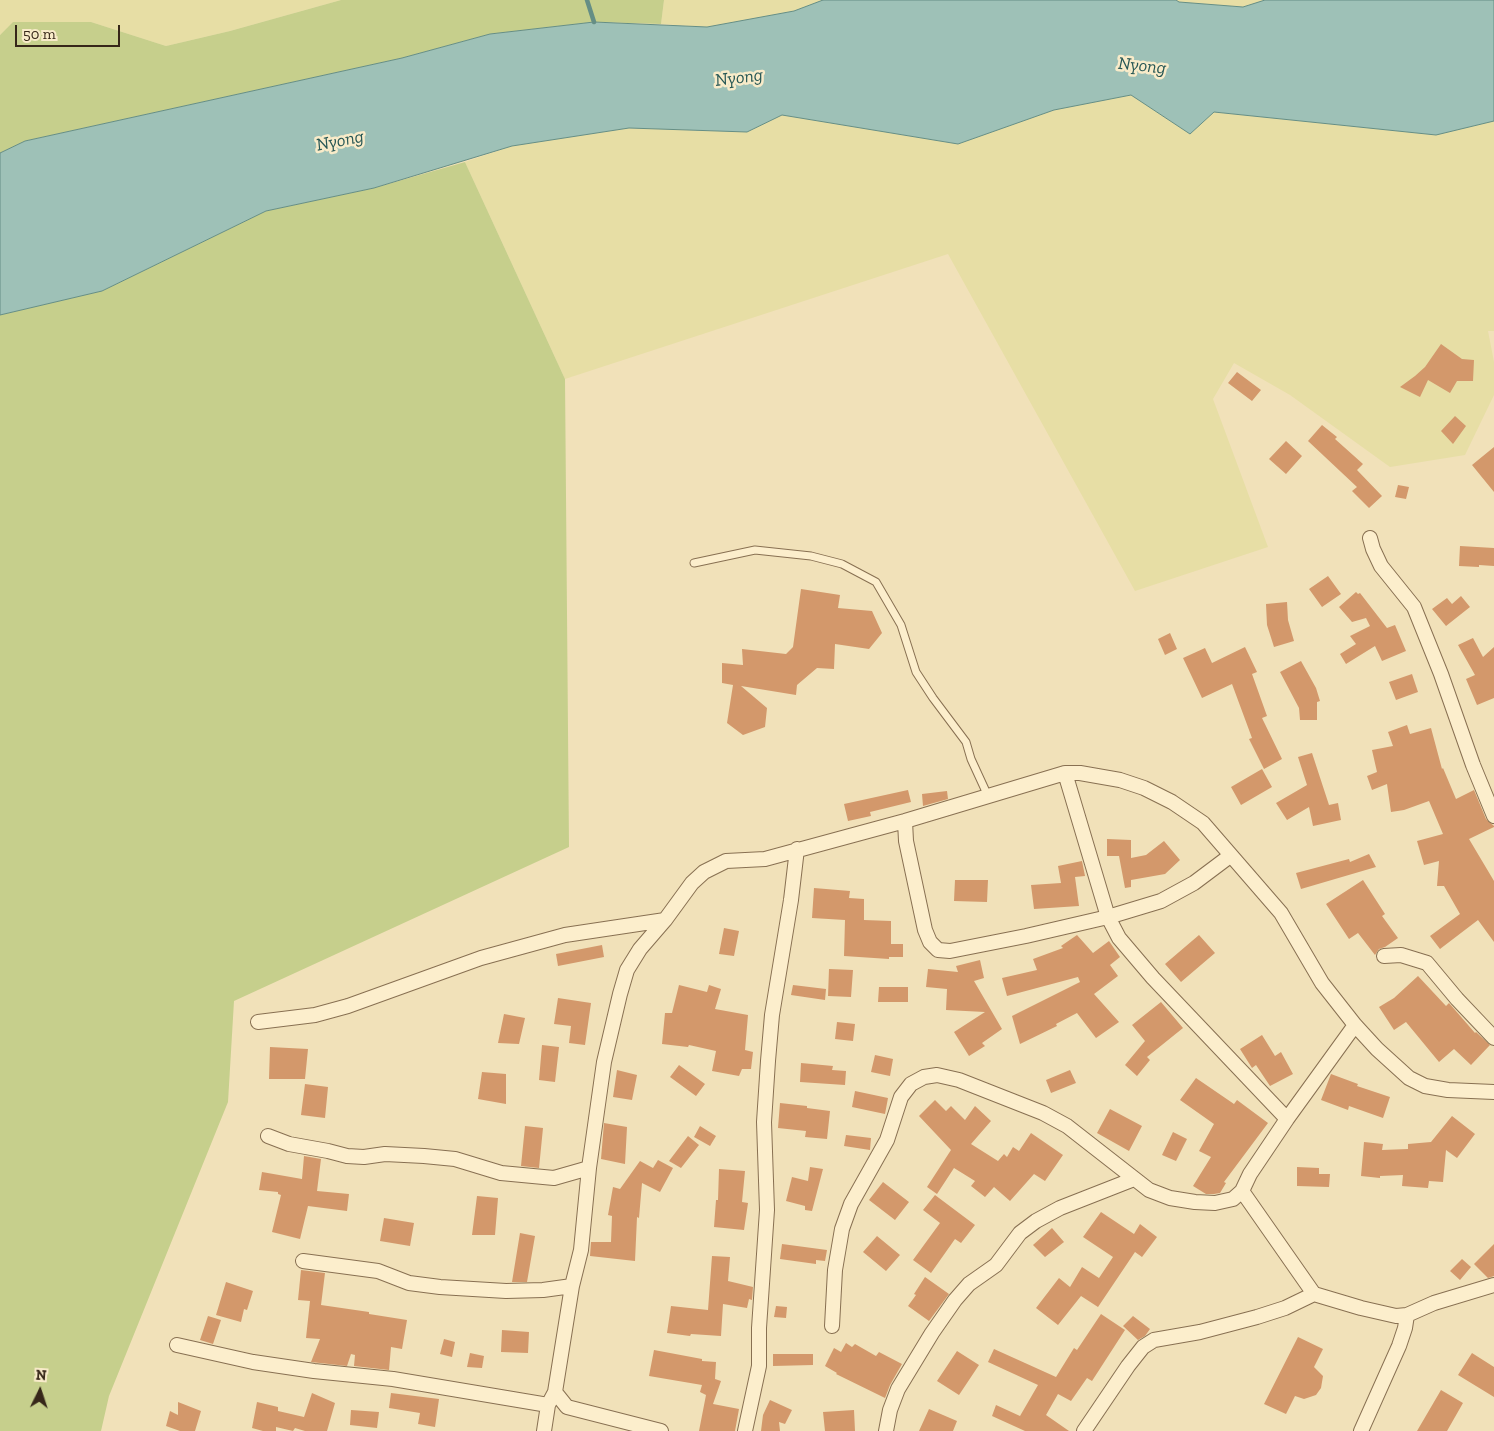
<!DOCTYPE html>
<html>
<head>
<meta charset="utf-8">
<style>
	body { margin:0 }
	#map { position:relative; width:1494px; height:1431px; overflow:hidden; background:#f1e1b9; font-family:"Zilla Slab",serif }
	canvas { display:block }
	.north { position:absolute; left:15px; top:1366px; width:50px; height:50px; -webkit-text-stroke:4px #f8ebc9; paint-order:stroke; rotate:4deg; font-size:14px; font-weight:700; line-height:20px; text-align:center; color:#362719 }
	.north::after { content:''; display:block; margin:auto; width:18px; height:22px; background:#362719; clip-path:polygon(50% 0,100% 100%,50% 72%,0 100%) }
	.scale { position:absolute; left:15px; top:25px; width:105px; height:22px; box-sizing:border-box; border:2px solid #362719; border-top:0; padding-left:6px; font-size:15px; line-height:18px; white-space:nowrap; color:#362719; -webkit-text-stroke:4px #f8ebc9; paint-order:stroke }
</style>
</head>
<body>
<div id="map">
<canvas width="1494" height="1431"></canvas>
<div class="north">N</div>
<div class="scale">50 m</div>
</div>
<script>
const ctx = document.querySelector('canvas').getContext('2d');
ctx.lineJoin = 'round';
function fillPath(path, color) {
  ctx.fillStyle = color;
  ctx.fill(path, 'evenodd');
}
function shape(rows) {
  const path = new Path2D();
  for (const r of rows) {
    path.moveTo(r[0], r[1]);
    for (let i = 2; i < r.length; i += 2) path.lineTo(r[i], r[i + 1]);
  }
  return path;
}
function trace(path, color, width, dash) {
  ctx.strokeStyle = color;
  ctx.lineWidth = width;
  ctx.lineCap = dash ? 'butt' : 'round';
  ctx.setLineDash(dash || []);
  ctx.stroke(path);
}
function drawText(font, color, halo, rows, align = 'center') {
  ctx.font = font + ' "Zilla Slab",serif';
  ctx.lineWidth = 5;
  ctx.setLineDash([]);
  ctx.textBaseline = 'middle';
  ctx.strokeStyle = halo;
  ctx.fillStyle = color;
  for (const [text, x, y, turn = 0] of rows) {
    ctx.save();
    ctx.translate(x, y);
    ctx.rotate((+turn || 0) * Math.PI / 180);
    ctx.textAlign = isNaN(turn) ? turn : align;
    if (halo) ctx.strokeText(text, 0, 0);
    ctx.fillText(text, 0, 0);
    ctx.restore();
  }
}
fillPath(shape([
	[0,0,341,0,230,31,166,46,91,22,14,22,0,35],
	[664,0,823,0,794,11,707,27,661,24],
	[1176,0,1265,0,1243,7,1179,2],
	[1131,95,1190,134,1214,112,1436,135,1494,121,1494,331,1488,331,1494,362,1494,395,1465,455,1390,467,1290,395,1234,363,1213,399,1268,547,1135,591,948,254,565,379,465,162,512,146,629,128,747,132,782,115,958,144,1054,110]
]), '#e7dea5');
fillPath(shape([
	[341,0,664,0,661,24,594,22,490,34,402,58,25,141,0,153,0,35,13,22,91,22,166,46,230,31],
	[465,162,565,379,569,847,234,1001,228,1102,109,1396,101,1431,0,1431,0,315,102,291,266,211,374,188]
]), '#c6cf8c');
const water = shape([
	[823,0,1176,0,1179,2,1243,7,1265,0,1494,0,1494,121,1436,135,1214,112,1190,134,1131,95,1054,110,958,144,782,115,747,132,629,128,512,146,374,188,266,211,102,291,0,315,0,153,25,141,402,58,490,34,594,22,707,27,794,11,823,0]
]);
fillPath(water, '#9ec1b7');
trace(water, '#658e85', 1);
trace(shape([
	[587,0,594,22]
]), '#658e85', 4.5);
fillPath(shape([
	[1441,344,1462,359,1474,360,1473,381,1457,381,1450,393,1428,380,1420,397,1400,387,1415,376,1425,367],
	[1237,372,1261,390,1252,401,1228,383],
	[1455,416,1466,426,1453,444,1441,431],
	[1322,425,1337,437,1335,439,1363,464,1357,470,1382,496,1369,508,1352,491,1357,487,1308,441],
	[1286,441,1302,456,1286,474,1269,459],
	[1494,447,1494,492,1472,465],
	[1398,485,1409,487,1406,499,1395,497],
	[1460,546,1494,548,1494,566,1479,565,1479,567,1459,566],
	[1328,576,1341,594,1322,607,1309,589],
	[801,589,840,595,838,608,872,611,882,633,869,649,835,644,834,669,817,668,797,685,796,695,741,686,767,708,765,727,743,735,727,723,733,685,722,683,722,663,743,665,742,649,786,654,793,647],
	[1356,592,1358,594,1360,593,1387,628,1395,625,1406,651,1382,661,1375,646,1346,664,1340,654,1356,644,1350,636,1370,626,1366,618,1352,622,1339,607],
	[1461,596,1470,607,1446,626,1432,609,1447,598,1452,604],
	[1287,602,1288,620,1294,641,1274,647,1267,625,1266,604],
	[1170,633,1177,649,1165,655,1158,639],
	[1473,638,1483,657,1494,647,1494,698,1477,705,1466,679,1475,675,1458,645],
	[1245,647,1257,672,1252,674,1267,716,1262,718,1282,759,1264,769,1249,739,1252,738,1232,684,1202,698,1183,658,1205,648,1212,663],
	[1301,661,1316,688,1320,701,1317,702,1317,720,1300,720,1299,708,1280,672],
	[1412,674,1418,692,1396,700,1389,682],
	[1407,725,1410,734,1431,728,1442,769,1443,768,1456,799,1474,790,1486,819,1494,826,1494,827,1469,839,1494,881,1494,942,1478,920,1440,949,1430,936,1460,914,1444,886,1437,886,1439,861,1424,865,1417,841,1443,834,1429,801,1404,810,1391,812,1387,784,1372,790,1367,776,1377,772,1372,750,1393,746,1388,732],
	[1312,753,1329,805,1338,803,1341,820,1313,826,1309,807,1287,820,1276,803,1307,785,1298,757],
	[1262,769,1272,787,1241,805,1231,787],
	[908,790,911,802,870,812,871,816,848,821,844,804],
	[947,791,948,799,923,806,922,794],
	[1107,839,1131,840,1131,858,1146,855,1164,841,1180,860,1165,874,1131,880,1131,887,1125,888,1119,856,1107,856],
	[1369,854,1376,867,1301,889,1296,873,1349,859,1350,862],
	[1082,861,1085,876,1075,877,1079,906,1034,909,1031,885,1061,883,1058,866],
	[955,880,988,880,987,902,954,901],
	[1363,880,1385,914,1382,916,1398,938,1385,947,1379,949,1375,955,1358,933,1349,939,1326,904],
	[814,888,850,891,849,898,864,899,864,920,891,921,891,944,903,944,903,957,889,957,889,959,844,956,845,920,812,918],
	[724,928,739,931,734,956,719,954],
	[1077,935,1093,953,1109,941,1120,957,1110,965,1118,976,1094,994,1119,1022,1096,1038,1077,1013,1056,1024,1057,1026,1020,1044,1012,1016,1080,982,1078,977,1007,996,1002,978,1037,970,1033,959,1063,948,1061,946],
	[1199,935,1215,953,1181,982,1165,964],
	[602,945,604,957,558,966,556,954],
	[980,960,984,978,974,981,1002,1029,982,1043,985,1046,969,1056,954,1032,985,1012,946,1010,947,989,926,987,928,969,958,972,956,966],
	[829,969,853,970,851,997,828,996],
	[1418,976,1446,1006,1449,1003,1475,1033,1476,1032,1490,1045,1471,1065,1454,1049,1439,1062,1406,1022,1394,1030,1379,1007,1394,998],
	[679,985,707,992,709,985,721,989,715,1009,748,1015,745,1050,753,1052,751,1069,742,1069,739,1076,712,1071,716,1051,689,1045,688,1047,662,1044,665,1013,672,1013],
	[793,985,826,989,825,1000,791,995],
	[879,987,908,987,908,1002,878,1002],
	[558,998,591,1003,585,1045,569,1043,571,1026,554,1024],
	[1161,1002,1183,1028,1147,1057,1150,1060,1137,1076,1125,1065,1145,1041,1132,1025],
	[504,1014,525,1018,519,1044,498,1043],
	[837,1022,855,1024,853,1041,835,1039],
	[1262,1035,1275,1056,1281,1052,1293,1074,1270,1086,1256,1065,1252,1068,1240,1049],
	[542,1045,559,1047,555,1082,539,1080],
	[270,1047,308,1049,305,1079,269,1079],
	[875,1055,893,1059,890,1076,871,1072],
	[801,1063,833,1066,832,1070,846,1071,845,1085,800,1082],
	[679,1065,705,1084,696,1096,670,1077],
	[617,1070,637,1075,632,1100,613,1097],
	[1070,1070,1076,1083,1051,1093,1046,1080],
	[482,1072,506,1074,506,1104,478,1099],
	[1331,1074,1358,1084,1357,1086,1390,1097,1383,1118,1349,1106,1348,1110,1321,1100],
	[1196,1078,1234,1104,1237,1100,1268,1123,1224,1182,1226,1183,1220,1193,1214,1194,1206,1194,1193,1186,1211,1157,1199,1151,1214,1124,1180,1100],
	[305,1084,328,1087,325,1118,301,1115],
	[855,1091,888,1098,885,1114,852,1107],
	[935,1100,946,1111,951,1106,965,1120,975,1106,991,1121,971,1144,998,1161,1004,1154,1007,1157,1013,1147,1019,1151,1031,1133,1063,1155,1045,1181,1034,1174,1010,1201,994,1187,985,1197,971,1186,975,1181,954,1168,937,1194,927,1187,951,1150,919,1116],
	[780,1103,807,1106,807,1108,830,1111,827,1139,805,1137,806,1131,778,1128],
	[1110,1109,1142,1126,1129,1151,1097,1133],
	[1452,1116,1475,1134,1457,1158,1446,1150,1443,1182,1429,1181,1428,1188,1402,1186,1403,1175,1380,1176,1380,1178,1361,1176,1364,1142,1383,1144,1382,1150,1408,1149,1408,1144,1431,1142],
	[604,1123,627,1127,625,1164,601,1159],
	[525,1126,543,1128,539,1168,521,1166],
	[700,1126,716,1136,710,1146,694,1137],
	[1173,1132,1187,1139,1176,1161,1162,1155],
	[846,1135,871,1138,870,1150,844,1146],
	[688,1136,699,1145,681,1168,669,1161],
	[304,1156,321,1159,317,1191,349,1194,347,1211,308,1206,300,1239,272,1232,281,1195,278,1194,278,1192,259,1190,262,1172,302,1179],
	[658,1160,673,1168,660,1192,642,1183,639,1218,637,1217,635,1261,590,1256,591,1242,611,1242,612,1216,608,1215,613,1187,620,1189,640,1161,653,1168],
	[810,1167,823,1169,812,1211,805,1210,805,1206,786,1201,792,1177,808,1181],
	[1297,1167,1319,1168,1319,1174,1330,1174,1329,1187,1297,1186],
	[719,1169,745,1171,742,1202,748,1203,744,1230,714,1227,716,1200,718,1200],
	[883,1182,909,1202,895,1220,869,1200],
	[935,1195,975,1225,961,1243,955,1239,931,1273,913,1260,940,1223,923,1210],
	[477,1196,498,1198,495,1235,472,1235],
	[1101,1212,1134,1234,1140,1224,1157,1237,1142,1257,1135,1252,1098,1307,1081,1296,1058,1325,1036,1308,1059,1278,1070,1287,1082,1267,1099,1278,1113,1257,1083,1237],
	[384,1218,414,1223,410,1246,380,1241],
	[1052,1228,1064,1242,1045,1257,1033,1245],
	[520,1233,535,1236,527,1282,512,1282],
	[877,1236,900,1255,886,1271,863,1252],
	[782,1244,827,1250,825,1261,816,1260,816,1264,780,1259],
	[1494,1244,1494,1276,1488,1278,1474,1264],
	[712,1256,730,1257,728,1281,753,1287,752,1300,749,1299,747,1308,723,1304,721,1336,691,1334,690,1336,667,1333,671,1306,708,1310],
	[1462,1259,1471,1267,1460,1280,1450,1271],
	[301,1270,325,1273,321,1305,369,1312,369,1314,407,1320,402,1349,391,1347,389,1370,354,1366,355,1355,351,1354,347,1366,311,1362,320,1339,306,1338,310,1301,298,1300],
	[925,1277,949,1294,929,1321,908,1306,916,1295,914,1294],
	[226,1282,253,1291,247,1310,244,1309,241,1322,216,1315],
	[776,1306,787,1307,786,1318,774,1317],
	[1101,1314,1125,1330,1092,1381,1087,1378,1071,1401,1058,1394,1046,1415,1069,1431,1025,1431,992,1416,996,1405,1020,1416,1038,1385,988,1362,994,1349,1056,1377,1074,1348,1077,1350],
	[208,1316,221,1320,213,1344,200,1340],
	[1133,1316,1150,1329,1145,1336,1138,1340,1123,1326],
	[502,1330,529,1332,528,1353,501,1352],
	[1298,1337,1323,1349,1314,1367,1323,1376,1321,1388,1316,1395,1304,1399,1295,1396,1286,1414,1264,1404],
	[444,1339,455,1342,452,1357,440,1354],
	[846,1343,852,1347,855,1344,876,1356,879,1352,902,1364,890,1385,885,1398,836,1374,837,1373,825,1366,834,1348,841,1352],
	[654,1350,702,1359,702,1361,716,1362,715,1379,721,1381,713,1404,739,1409,735,1431,699,1431,706,1395,700,1392,702,1385,649,1376],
	[957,1351,979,1365,959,1395,937,1381],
	[470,1353,484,1356,482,1368,467,1367],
	[1472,1353,1494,1367,1494,1397,1458,1375],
	[773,1354,813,1354,813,1365,773,1366],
	[1441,1390,1463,1403,1447,1431,1417,1431],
	[312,1393,335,1403,327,1431,305,1431,295,1428,293,1431,276,1427,276,1431,263,1431,252,1428,257,1402,278,1407,278,1411,304,1417],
	[391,1393,439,1399,435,1427,418,1424,420,1413,389,1408],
	[770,1400,792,1410,785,1424,779,1422,780,1431,761,1431,763,1415],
	[178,1402,201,1411,195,1431,180,1431,166,1426,170,1411,178,1415],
	[929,1409,957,1421,953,1431,919,1431],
	[351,1410,379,1412,377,1428,350,1425],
	[854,1410,855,1431,825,1431,823,1412]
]), '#d3986b');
const service = shape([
	[694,563,755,550,811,556,842,564,876,582,901,625,916,672,933,698,966,742,971,759,988,796]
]);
const minor = shape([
	[1370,538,1373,549,1381,566,1414,607,1441,674,1473,765,1494,816],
	[1065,773,1108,917,1119,938,1153,978,1287,1119],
	[905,821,906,841,925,930,930,942,938,950,950,951,1026,936,1108,917,1161,901,1194,883,1230,856],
	[1384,956,1401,955,1427,963,1457,999,1494,1038],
	[258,1022,315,1015,348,1006,481,958,565,935,665,920],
	[268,1136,289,1144,328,1151,347,1156,364,1157,385,1154,424,1156,455,1159,501,1173,554,1178,589,1168],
	[1242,1191,1314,1294,1361,1308,1396,1316,1407,1315,1405,1328,1399,1346,1361,1431],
	[303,1261,378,1271,409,1283,440,1287,506,1291,543,1290,572,1286],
	[1407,1315,1434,1303,1494,1285],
	[832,1326,835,1270,842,1229,851,1204,887,1140,901,1097,911,1084,924,1077,937,1075,959,1080,1043,1113,1067,1126,1149,1190,1170,1198,1195,1202,1215,1203,1233,1199,1242,1191,1250,1174,1287,1119,1355,1025],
	[177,1345,253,1362,314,1371,393,1379,548,1405],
	[555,1392,567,1407,661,1431],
	[544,1431,548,1405,555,1392,572,1286,581,1250,589,1168,604,1062,620,994,627,970,640,949,665,920,692,883,704,872,726,861,765,859,905,821,1065,773,1080,773,1120,780,1144,788,1172,802,1203,823,1281,913,1322,983,1355,1025,1377,1049,1409,1078,1425,1086,1448,1090,1494,1092],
	[745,1431,759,1366,759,1328,767,1210,764,1122,768,1061,772,1015,791,900,797,849],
	[886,1431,890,1410,898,1389,932,1333,955,1300,969,1284,996,1265,1020,1233,1036,1221,1060,1208,1134,1179],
	[1084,1431,1128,1366,1143,1347,1154,1340,1200,1332,1257,1317,1285,1308,1314,1294]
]);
trace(service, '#887052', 9);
trace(minor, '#887052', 16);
trace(service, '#fceecc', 7);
trace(minor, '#fceecc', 14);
drawText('italic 18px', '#275755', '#f8ebc9', [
	["Nyong",1142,66,6],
	["Nyong",739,78,-7],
	["Nyong",340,141,-11]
]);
</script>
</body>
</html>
